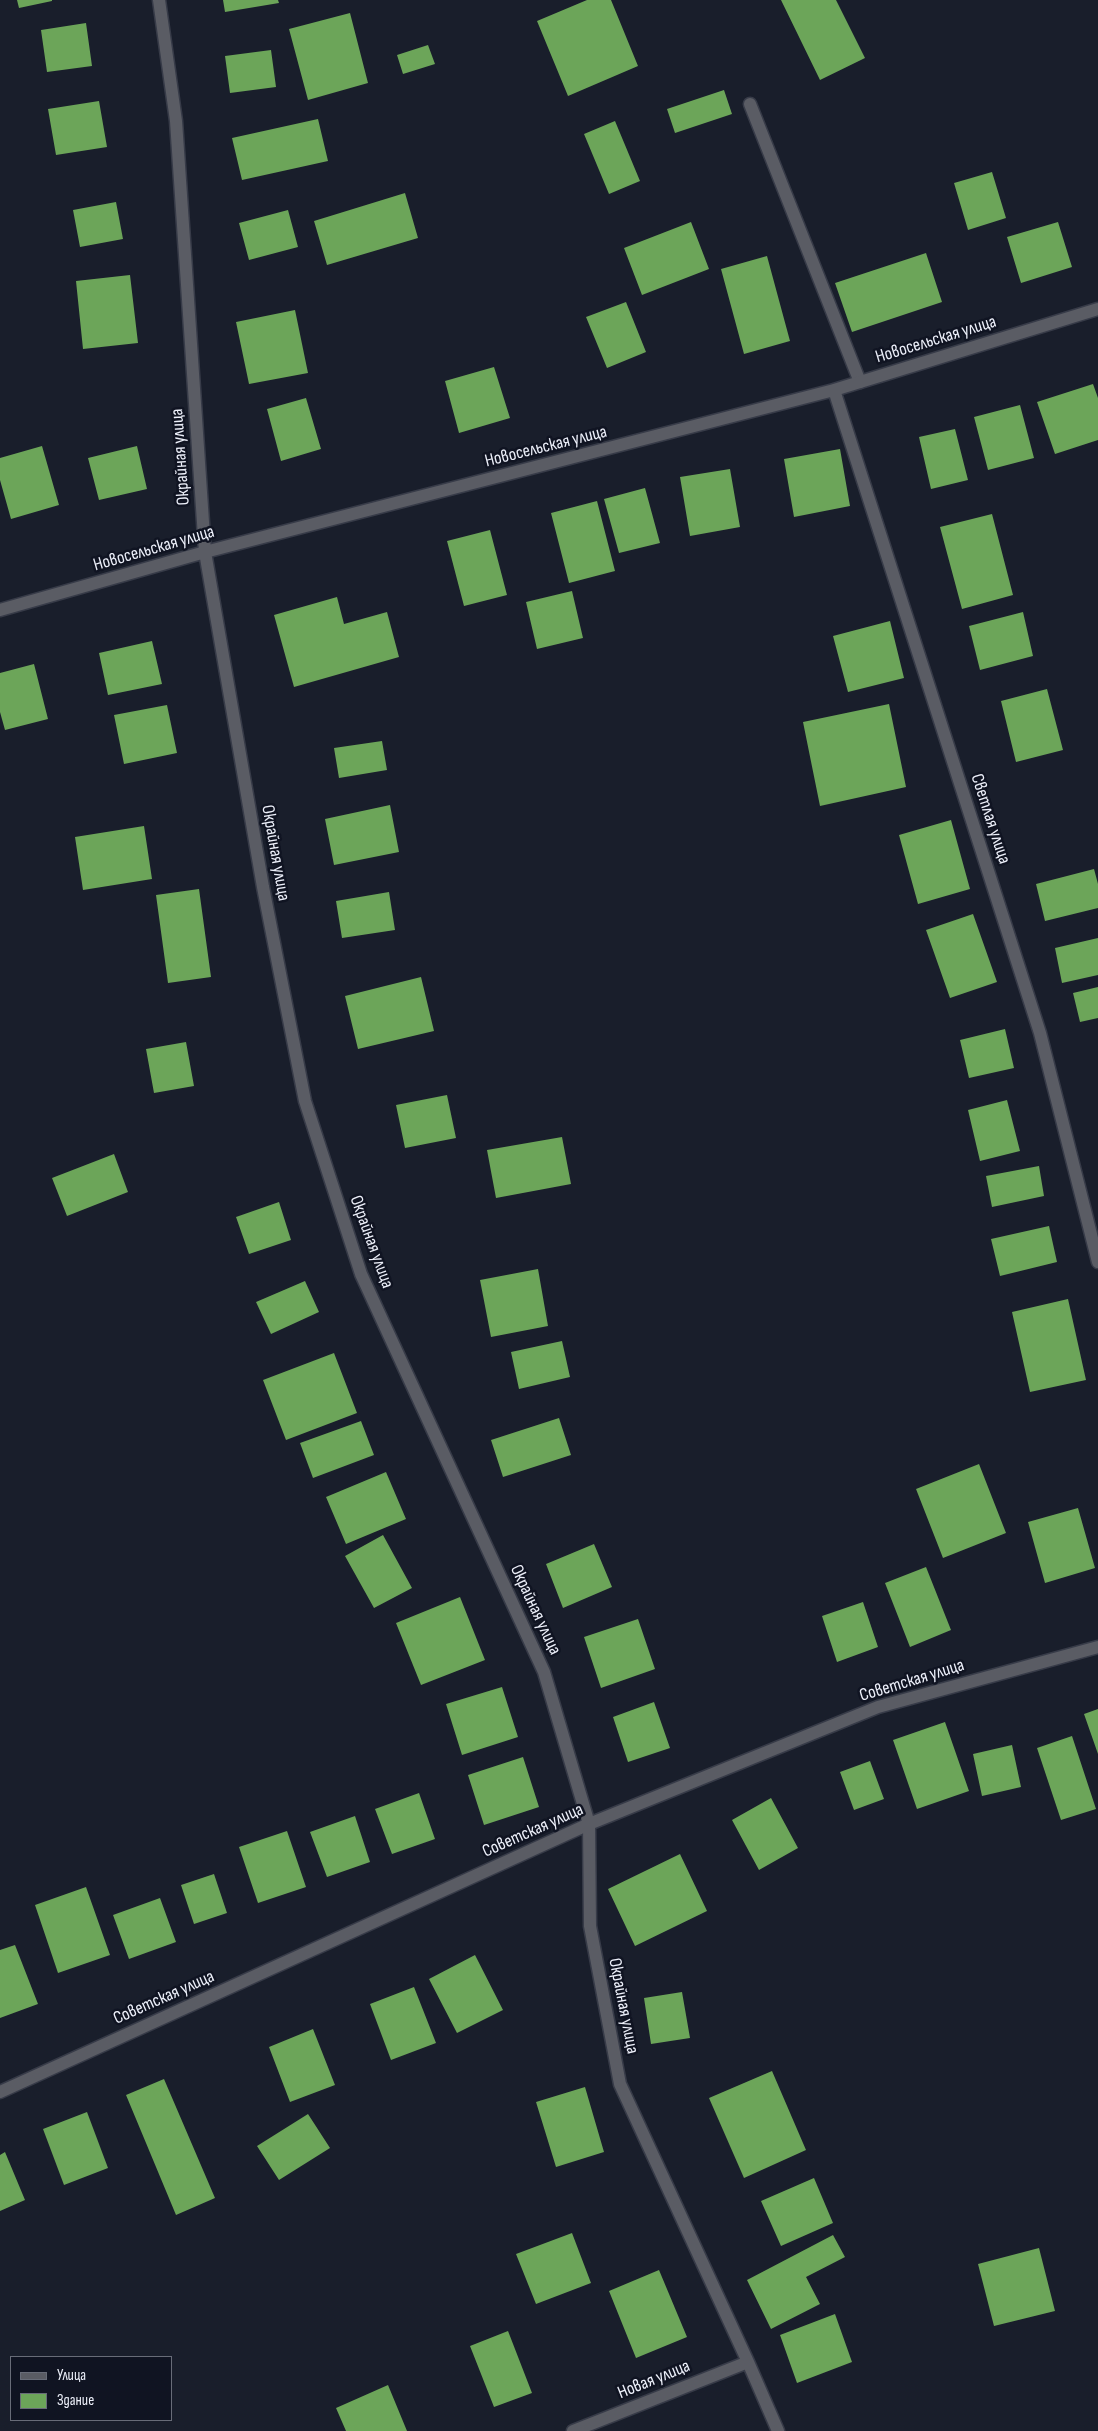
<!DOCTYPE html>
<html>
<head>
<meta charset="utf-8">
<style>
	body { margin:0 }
	#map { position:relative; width:1098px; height:2431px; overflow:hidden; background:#191e2b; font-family:"Sofia Sans Condensed",sans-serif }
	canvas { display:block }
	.legend { position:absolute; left:10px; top:2356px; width:162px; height:65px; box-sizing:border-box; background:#101422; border:1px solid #686c78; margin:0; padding:6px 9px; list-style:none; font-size:15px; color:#edf0fa }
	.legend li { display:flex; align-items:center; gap:10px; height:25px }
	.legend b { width:25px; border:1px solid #686c78 }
</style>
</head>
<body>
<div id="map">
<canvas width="1098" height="2431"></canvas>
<ul class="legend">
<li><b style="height:6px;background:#5a5c64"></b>Улица</li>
<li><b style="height:14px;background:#6ca559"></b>Здание</li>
</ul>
</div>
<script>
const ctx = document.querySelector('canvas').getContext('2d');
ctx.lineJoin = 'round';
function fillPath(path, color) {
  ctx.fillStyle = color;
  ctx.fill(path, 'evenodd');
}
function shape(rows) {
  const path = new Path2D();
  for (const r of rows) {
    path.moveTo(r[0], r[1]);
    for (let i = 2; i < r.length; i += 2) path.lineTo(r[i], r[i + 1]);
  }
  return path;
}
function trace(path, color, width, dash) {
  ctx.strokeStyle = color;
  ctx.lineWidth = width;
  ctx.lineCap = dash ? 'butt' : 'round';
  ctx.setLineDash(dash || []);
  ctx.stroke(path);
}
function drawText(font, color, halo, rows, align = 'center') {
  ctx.font = font + ' "Sofia Sans Condensed",sans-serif';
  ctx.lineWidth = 5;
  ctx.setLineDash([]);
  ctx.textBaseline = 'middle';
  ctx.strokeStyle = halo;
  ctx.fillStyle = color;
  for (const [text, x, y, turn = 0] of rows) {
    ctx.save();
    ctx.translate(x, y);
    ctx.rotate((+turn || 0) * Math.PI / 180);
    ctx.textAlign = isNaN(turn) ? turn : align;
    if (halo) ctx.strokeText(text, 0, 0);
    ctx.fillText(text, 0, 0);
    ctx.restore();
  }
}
fillPath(shape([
	[17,0,52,0,52,1,19,8],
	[223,0,278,0,279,3,225,12],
	[587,0,611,0,638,66,568,96,537,21],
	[781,0,836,0,865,58,820,80],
	[350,13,368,83,308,100,289,29],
	[86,23,92,66,47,72,41,30],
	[428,45,435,64,403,74,397,55],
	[271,50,276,87,230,93,225,56],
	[724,90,732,114,675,133,667,109],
	[99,101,107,147,56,155,48,109],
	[318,119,328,161,242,180,232,138],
	[615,121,640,181,609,194,584,134],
	[992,172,1006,218,968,230,954,183],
	[405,193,418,238,327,265,314,221],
	[116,202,123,239,80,247,73,210],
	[288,210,298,247,249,260,239,223],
	[691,222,709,269,642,295,624,248],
	[1058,222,1072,267,1021,283,1007,237],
	[926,253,942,302,852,332,835,283],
	[767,256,790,341,744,354,721,269],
	[130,275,138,343,83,349,76,281],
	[626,302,646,352,607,368,586,317],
	[295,310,308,373,249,384,236,322],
	[494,367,510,418,459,433,445,381],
	[1093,384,1098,398,1098,440,1055,454,1037,402],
	[306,398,321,449,281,461,267,409],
	[1020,405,1034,458,988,470,974,417],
	[955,429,968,480,931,489,919,437],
	[42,446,59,505,11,519,0,480,0,458],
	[137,446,147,489,99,500,88,458],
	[840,449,850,506,794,517,784,459],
	[730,469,740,527,690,536,680,477],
	[645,488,660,543,619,553,604,499],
	[597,501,615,571,569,583,551,513],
	[992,514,1013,595,962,609,940,527],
	[490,530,507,595,464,606,447,541],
	[572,591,583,638,537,649,526,602],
	[337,597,344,624,387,612,399,657,294,687,274,615],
	[1023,612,1033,656,980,670,969,626],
	[890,621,904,678,848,692,833,636],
	[152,641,162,684,108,695,99,653],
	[34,664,48,719,5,730,0,712,0,673],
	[1047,689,1063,750,1016,762,1001,701],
	[889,704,906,787,820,806,803,722],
	[167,705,177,753,124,764,114,715],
	[382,741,387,770,339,778,334,748],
	[390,805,399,852,334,865,325,819],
	[951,820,970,889,918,904,899,835],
	[144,826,152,879,83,890,75,837],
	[1094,869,1098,884,1098,908,1045,921,1036,884],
	[199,889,211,977,168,983,156,895],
	[389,892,395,930,342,938,336,901],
	[973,914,997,982,950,998,926,930],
	[1098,938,1098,975,1062,983,1055,948],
	[421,977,434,1031,358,1049,345,996],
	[1098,987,1098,1018,1080,1022,1073,993],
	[1005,1029,1014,1068,969,1078,960,1040],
	[186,1042,194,1086,154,1093,146,1049],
	[447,1095,456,1138,405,1148,396,1105],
	[1007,1100,1020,1151,980,1161,968,1110],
	[562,1137,571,1184,496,1198,487,1150],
	[114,1154,128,1192,67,1216,52,1178],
	[1039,1166,1044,1196,992,1207,986,1176],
	[279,1202,291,1240,249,1254,236,1217],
	[1049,1226,1057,1262,1000,1276,991,1239],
	[538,1269,548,1326,491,1337,480,1280],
	[305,1281,319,1312,271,1334,256,1302],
	[1068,1299,1086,1380,1030,1392,1012,1312],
	[562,1341,570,1377,519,1389,511,1352],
	[334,1353,357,1413,286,1440,263,1380],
	[559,1418,571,1455,503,1477,491,1440],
	[361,1421,374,1455,313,1478,300,1443],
	[979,1464,1006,1533,943,1558,916,1489],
	[386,1472,406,1519,346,1544,326,1497],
	[1078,1508,1095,1568,1045,1583,1028,1522],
	[383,1535,412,1588,374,1608,345,1556],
	[594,1544,612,1587,563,1608,546,1564],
	[926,1567,951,1630,910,1647,885,1583],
	[460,1597,485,1660,421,1685,396,1623],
	[863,1602,878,1647,837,1662,822,1616],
	[638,1619,655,1669,601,1688,584,1637],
	[502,1687,518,1737,462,1755,446,1704],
	[654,1702,670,1748,628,1762,613,1717],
	[1098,1709,1098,1754,1084,1714],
	[945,1722,969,1791,917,1809,893,1740],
	[1072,1736,1096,1809,1061,1820,1037,1748],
	[1012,1745,1021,1787,982,1796,973,1754],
	[523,1757,539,1807,484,1825,468,1775],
	[870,1761,884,1799,854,1810,840,1772],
	[419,1793,435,1839,392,1854,375,1809],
	[771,1798,798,1848,759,1870,732,1820],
	[355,1816,370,1862,327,1877,310,1832],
	[287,1831,306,1887,258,1903,239,1847],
	[680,1854,707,1911,635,1946,608,1889],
	[214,1874,227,1913,194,1924,181,1885],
	[86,1887,110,1955,58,1973,35,1905],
	[160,1898,176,1942,129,1959,113,1915],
	[15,1945,38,2004,0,2018,0,1950],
	[475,1955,503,2010,457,2033,429,1979],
	[414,1987,436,2043,391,2060,370,2004],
	[682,1992,690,2038,651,2044,644,1998],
	[313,2029,335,2085,290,2102,269,2047],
	[772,2071,806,2150,744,2178,709,2098],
	[164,2079,215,2198,176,2215,126,2095],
	[585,2087,604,2152,556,2167,536,2102],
	[87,2112,108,2168,64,2185,43,2129],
	[308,2114,330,2148,279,2180,257,2146],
	[5,2152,25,2200,0,2211,0,2155],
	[814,2178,833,2223,781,2246,761,2201],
	[572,2233,591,2283,536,2304,516,2254],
	[833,2235,845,2257,806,2277,820,2304,771,2329,747,2280],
	[1039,2248,1055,2311,994,2326,978,2264],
	[659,2270,687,2337,636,2358,609,2291],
	[835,2314,852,2362,797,2383,780,2335],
	[508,2331,532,2393,494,2407,470,2346],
	[388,2385,407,2431,346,2431,336,2408]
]), '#6ca559');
const lane = shape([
	[750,104,860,382]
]);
const street = shape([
	[159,0,176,121,205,552,263,887,305,1101,361,1274,544,1672,589,1824,590,1926,620,2084,748,2362,778,2431],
	[834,390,1040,1033,1098,1262],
	[0,610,205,552,834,390,1098,309],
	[0,2092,589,1824,878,1707,1098,1647],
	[573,2431,748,2362]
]);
trace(lane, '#373b48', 15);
trace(street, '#373b48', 15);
trace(lane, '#5a5c64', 12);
trace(street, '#5a5c64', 12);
drawText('18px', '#edf0fa', '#101422', [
	["Новосельская улица",936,340,-17],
	["Новосельская улица",546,447,-14],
	["Окрайная улица",181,457,-94],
	["Новосельская улица",154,549,-16],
	["Светлая улица",990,819,72],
	["Окрайная улица",275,853,80],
	["Окрайная улица",371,1242,70],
	["Окрайная улица",535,1610,65],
	["Советская улица",912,1681,-17],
	["Советская улица",533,1831,-24],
	["Советская улица",164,1998,-24],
	["Окрайная улица",623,2006,79],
	["Новая улица",654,2380,-22]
]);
</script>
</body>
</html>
